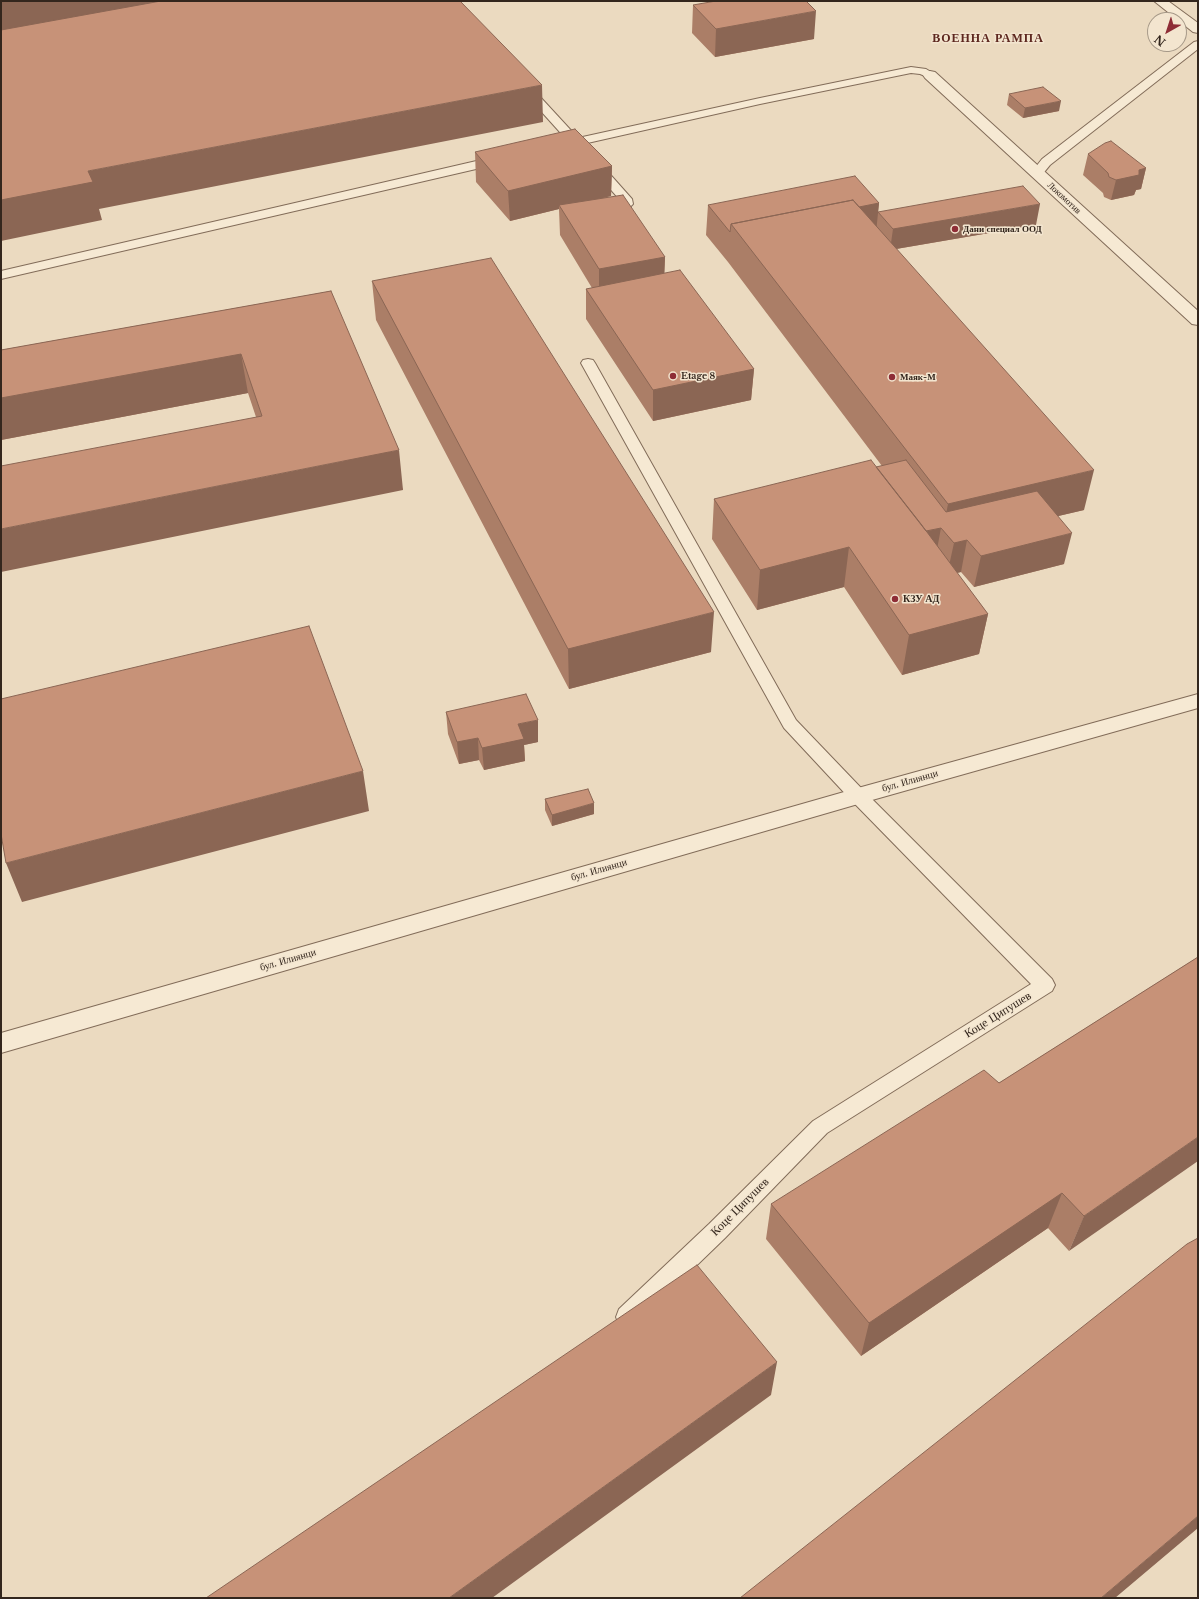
<!DOCTYPE html>
<html>
<head>
<meta charset="utf-8">
<style>
	body { margin:0 }
	#map { position:relative; width:1199px; height:1599px; overflow:hidden; background:#ebdac0; font-family:"Libre Baskerville",serif }
	canvas { display:block }
	.frame { position:absolute; inset:0; border:2px solid #33261d; pointer-events:none }
	.north { position:absolute; left:1147px; top:12px; width:40px; height:40px; box-sizing:border-box; background:#f3e5cf; border:1px solid #a69988; border-radius:50%; rotate:219deg; font-size:11px; font-weight:700; line-height:16px; text-align:center; color:#33261d }
	.north::after { content:''; display:block; margin:auto; width:14px; height:18px; background:#8e2d36; clip-path:polygon(50% 0,100% 100%,50% 72%,0 100%) }
</style>
</head>
<body>
<div id="map">
<canvas width="1199" height="1599"></canvas>
<div class="frame"></div>
<div class="north">N</div>
</div>
<script>
const ctx = document.querySelector('canvas').getContext('2d');
ctx.lineJoin = 'round';
function shape(rows) {
  const path = new Path2D();
  for (const r of rows) {
    path.moveTo(r[0], r[1]);
    for (let i = 2; i < r.length; i += 2) path.lineTo(r[i], r[i + 1]);
  }
  return path;
}
function trace(path, color, width, dash) {
  ctx.strokeStyle = color;
  ctx.lineWidth = width;
  ctx.lineCap = dash ? 'butt' : 'round';
  ctx.setLineDash(dash || []);
  ctx.stroke(path);
}
function fillPath(path, color) {
  ctx.fillStyle = color;
  ctx.fill(path, 'evenodd');
}
function drawText(font, color, halo, rows, align = 'center') {
  ctx.font = font + ' "Libre Baskerville",serif';
  ctx.lineWidth = 3;
  ctx.setLineDash([]);
  ctx.textBaseline = 'middle';
  ctx.strokeStyle = halo;
  ctx.fillStyle = color;
  for (const [text, x, y, turn = 0] of rows) {
    ctx.save();
    ctx.translate(x, y);
    ctx.rotate((+turn || 0) * Math.PI / 180);
    ctx.textAlign = isNaN(turn) ? turn : align;
    if (halo) ctx.strokeText(text, 0, 0);
    ctx.fillText(text, 0, 0);
    ctx.restore();
  }
}
const service = shape([
	[1198,41,1198,49,1050,165,1041,176,1033,176,1031,173,1042,159,1194,42,1198,41],
	[911,67,926,69,936,75,930,78,920,74,911,73,760,104,583,144,632,199,633,204,625,212,610,216,606,215,604,212,606,209,617,206,621,203,620,200,572,146,562,149,558,148,556,145,558,142,567,140,521,89,523,87,531,87,578,138,760,98,911,67],
	[498,156,502,157,504,160,502,163,1,279,1,271,498,156],
	[588,359,593,360,595,363,796,720,864,791,1052,979,1055,985,1052,991,827,1133,725,1238,635,1325,627,1328,619,1325,616,1317,619,1309,709,1224,813,1121,1031,984,852,801,784,728,581,363,583,360,588,359]
]);
const minor = shape([
	[1154,1,1168,1,1198,23,1198,33,1193,32,1154,1],
	[930,71,935,72,1198,311,1198,325,1192,324,925,78,923,75,925,72,930,71]
]);
const tertiary = shape([
	[1198,694,1198,708,858,804,1,1053,1,1033,858,788,1198,694]
]);
trace(service, '#826c59', 2);
trace(minor, '#826c59', 2);
trace(tertiary, '#826c59', 2);
fillPath(service, '#f6e9d3');
fillPath(minor, '#f6e9d3');
fillPath(tertiary, '#f6e9d3');
fillPath(shape([
	[693,5,814,39,715,57,692,33],
	[1009,94,1059,111,1023,118,1007,105],
	[475,152,612,166,611,196,607,197,665,257,664,273,754,369,751,400,653,421,586,319,586,289,592,288,560,235,559,209,510,221,476,182],
	[1088,154,1146,168,1141,189,1136,190,1134,195,1111,200,1104,197,1103,193,1083,175],
	[879,203,878,212,1036,225,896,249,1084,510,1058,516,1064,564,974,587,961,572,957,573,988,614,979,654,902,675,844,587,757,610,712,539,714,499,882,466,728,262,706,235,708,205],
	[372,281,711,652,569,689,376,320],
	[331,291,403,490,256,417,248,393,1,440,1,350],
	[446,712,538,742,524,745,525,761,484,770,479,760,459,764,448,734],
	[545,799,594,814,552,826,545,810],
	[1198,957,1069,1251,1048,1228,861,1356,766,1239,771,1204,999,1083]
]), '#ab7e67');
fillPath(shape([
	[1,1,181,1,1,37],
	[816,11,814,39,715,57,716,29],
	[542,85,543,122,99,209,102,220,1,241,1,200,88,171],
	[1061,101,1059,111,1023,118,1025,108],
	[612,166,611,196,561,208,559,205,559,209,510,221,508,191],
	[1146,168,1141,189,1136,190,1134,195,1111,200,1116,180,1139,170],
	[879,203,876,233,736,231],
	[1040,204,1036,225,890,250,893,229],
	[665,257,664,287,599,299,599,269],
	[241,354,248,393,1,440,1,398],
	[754,369,751,400,653,421,653,390],
	[399,450,403,490,1,572,1,529],
	[1094,470,1084,510,952,541,943,530,948,504],
	[941,528,935,560,920,533],
	[1072,533,1064,564,974,587,981,556],
	[967,540,961,572,947,575,954,543],
	[849,547,844,587,757,610,760,570],
	[714,612,711,652,569,689,568,649],
	[988,614,979,654,902,675,909,635],
	[538,720,538,742,524,745,525,761,484,770,482,748,518,724],
	[478,738,479,760,459,764,457,742],
	[363,771,369,811,22,902,6,863],
	[594,803,594,814,552,826,552,815],
	[1198,1137,1198,1161,1069,1251,1084,1216],
	[1062,1193,1048,1228,861,1356,869,1323],
	[777,1362,771,1395,492,1598,449,1598],
	[1198,1516,1198,1528,1115,1598,1101,1598]
]), '#8b6654');
const building = shape([
	[161,1,460,1,542,85,88,171,93,182,1,200,1,30,161,1],
	[716,1,806,1,816,11,716,29,693,5,716,1],
	[1043,87,1061,101,1025,108,1009,94,1043,87],
	[575,129,612,166,508,191,475,152,575,129],
	[1111,141,1146,168,1139,170,1139,175,1116,180,1109,177,1108,173,1088,154,1105,143,1111,141],
	[855,176,879,203,859,207,853,200,731,224,730,232,708,205,855,176],
	[1023,186,1040,204,893,229,878,212,1023,186],
	[623,195,665,257,599,269,559,205,623,195],
	[853,200,1094,470,948,504,731,224,853,200],
	[491,258,714,612,568,649,372,281,491,258],
	[680,270,754,369,653,390,586,289,680,270],
	[331,291,399,450,1,529,1,466,262,416,241,354,1,398,1,350,331,291],
	[871,460,921,524,988,614,909,635,849,547,760,570,714,499,871,460],
	[906,460,946,512,1037,491,1072,533,981,556,967,540,954,543,941,528,926,531,876,467,906,460],
	[309,626,363,771,6,863,1,834,1,699,309,626],
	[526,694,538,720,518,724,524,739,482,748,478,738,457,742,446,712,526,694],
	[588,789,594,803,552,815,545,799,588,789],
	[1198,957,1198,1137,1084,1216,1062,1193,869,1323,771,1204,984,1070,999,1083,1198,957],
	[1198,1238,1198,1516,1101,1598,740,1598,1187,1244,1198,1238],
	[697,1265,777,1362,449,1598,206,1598,697,1265]
]);
fillPath(building, '#c79278');
trace(building, '#8b6654', 1);
for (const [x, y, r, color] of [
	[955,229,4,"#8e2d36"],
	[673,376,4,"#8e2d36"],
	[892,377,4,"#8e2d36"],
	[895,599,4,"#8e2d36"]
]) {
  const dot = new Path2D();
  dot.arc(x, y, r, 0, 2 * Math.PI);
  ctx.fillStyle = color;
  ctx.fill(dot);
  trace(dot, '#f3e5cf', 1.5);
}
drawText('9px', '#33261d', '#f3e5cf', [
	["Локомотив",1064,198,43]
]);
drawText('bold 9px', '#33261d', '#f3e5cf', [
	["Дани специал ООД",963,229],
	["Etage 8",681,376],
	["Маяк-М",900,377]
], 'left');
drawText('bold 10px', '#33261d', '#f3e5cf', [
	["КЗУ АД",903,599]
], 'left');
drawText('10px', '#33261d', '#f3e5cf', [
	["бул. Илиянци",910,781,-16],
	["бул. Илиянци",599,870,-16],
	["бул. Илиянци",288,960,-16]
]);
ctx.letterSpacing = '1px';
drawText('bold 12px', '#5d271f', '#f3e5cf', [
	["ВОЕННА РАМПА",988,39]
]);
ctx.letterSpacing = '0px';
drawText('12px', '#33261d', '#f3e5cf', [
	["Коце Ципушев",998,1015,-32],
	["Коце Ципушев",740,1207,-45]
]);
</script>
</body>
</html>
